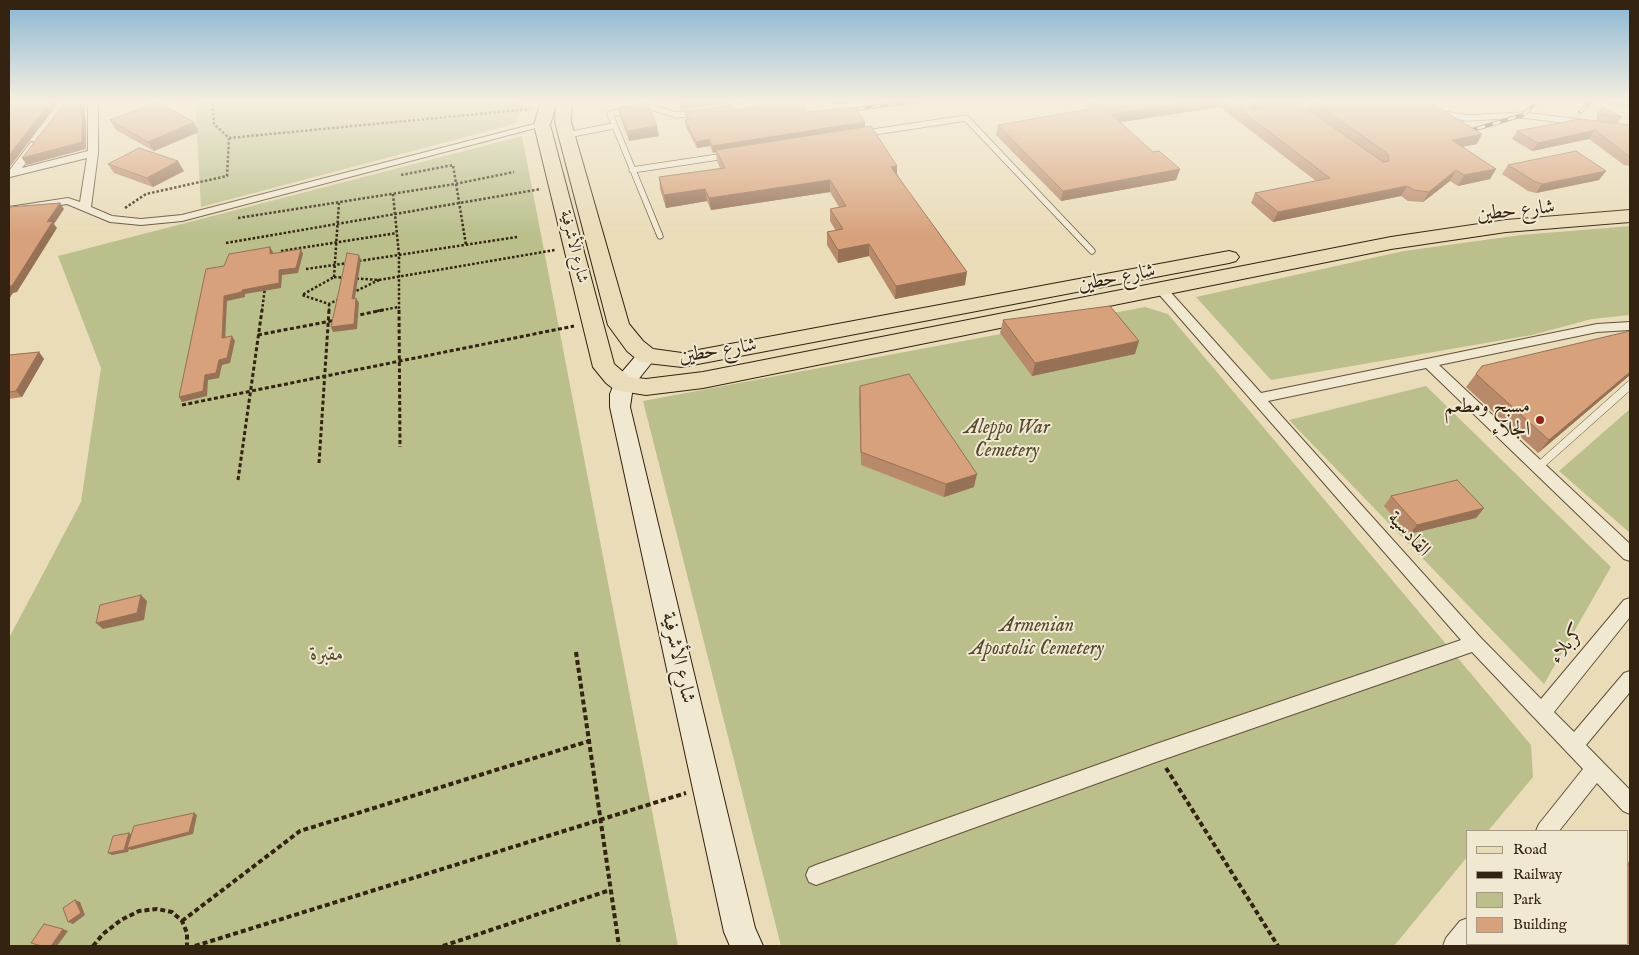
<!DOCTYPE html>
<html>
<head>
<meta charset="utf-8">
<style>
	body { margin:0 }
	#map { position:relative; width:1639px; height:955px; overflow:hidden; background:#eadcb9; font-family:"IM FELL English",serif }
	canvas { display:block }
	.frame { position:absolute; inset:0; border:10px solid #332310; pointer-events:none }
	.legend { position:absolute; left:1466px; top:830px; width:162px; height:115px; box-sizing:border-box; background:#f1e8d2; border:1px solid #a59984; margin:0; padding:6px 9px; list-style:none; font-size:15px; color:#332310 }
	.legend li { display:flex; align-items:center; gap:10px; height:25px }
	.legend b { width:25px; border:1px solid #a59984 }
</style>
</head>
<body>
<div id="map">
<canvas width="1639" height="955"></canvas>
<div class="frame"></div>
<ul class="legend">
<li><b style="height:6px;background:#eadcb9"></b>Road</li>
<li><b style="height:6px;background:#332310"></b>Railway</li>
<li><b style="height:14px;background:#babf8c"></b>Park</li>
<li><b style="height:14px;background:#d7a17b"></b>Building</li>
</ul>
</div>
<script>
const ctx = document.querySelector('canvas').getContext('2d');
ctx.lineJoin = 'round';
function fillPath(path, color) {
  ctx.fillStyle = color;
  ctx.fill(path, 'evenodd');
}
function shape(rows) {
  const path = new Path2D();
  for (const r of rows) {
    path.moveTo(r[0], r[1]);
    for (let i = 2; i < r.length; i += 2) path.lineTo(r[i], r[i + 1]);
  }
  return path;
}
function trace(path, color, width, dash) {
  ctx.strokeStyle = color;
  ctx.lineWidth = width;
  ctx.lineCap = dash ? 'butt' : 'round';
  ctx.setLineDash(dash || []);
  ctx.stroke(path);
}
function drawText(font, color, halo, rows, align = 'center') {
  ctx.font = font + ' "IM FELL English",Amiri,serif';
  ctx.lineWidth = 4;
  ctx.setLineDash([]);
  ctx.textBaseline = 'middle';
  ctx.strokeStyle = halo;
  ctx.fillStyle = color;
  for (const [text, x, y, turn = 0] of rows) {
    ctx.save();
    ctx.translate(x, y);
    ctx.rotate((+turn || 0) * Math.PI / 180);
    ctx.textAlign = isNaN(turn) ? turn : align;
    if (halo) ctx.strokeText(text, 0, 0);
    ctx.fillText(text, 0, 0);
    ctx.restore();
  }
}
fillPath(shape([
	[195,101,526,101,515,124,201,207],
	[522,136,678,946,9,946,9,638,81,502,101,368,58,256],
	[1630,226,1630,315,1592,319,1532,335,1271,380,1196,297,1404,251,1521,235],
	[1145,307,1168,314,1531,745,1533,777,1488,831,1468,831,1468,856,1394,946,781,946,643,401],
	[1426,386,1611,567,1544,684,1289,420],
	[1630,409,1630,533,1559,471]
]), '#babf8c');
const laneFar1 = shape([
	[1295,108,1325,101],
	[640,109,651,107,676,115,694,113],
	[723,109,776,101],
	[629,110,610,114,660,236],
	[1444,114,1467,118,1523,115,1579,122],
	[867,133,966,118,1092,251],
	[567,135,613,126],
	[632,170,725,156]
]);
const lane = shape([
	[1538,467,1630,385]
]);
const street = shape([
	[88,101,98,101,98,153,91,207,112,216,141,219,182,215,542,122,547,125,182,221,141,225,110,222,67,204,9,213,9,207,68,198,80,202,87,158,10,177,9,171,31,142,40,144,22,168,88,151,88,101],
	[1161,285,1165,286,1261,393,1597,324,1630,322,1630,330,1597,332,1439,365,1630,544,1630,561,1624,559,1426,368,1268,401,1481,638,1541,699,1624,600,1630,598,1630,617,1554,712,1574,732,1624,673,1630,671,1630,692,1586,745,1630,790,1630,814,1623,811,1597,783,1559,831,1536,831,1539,824,1583,769,1472,652,1156,762,816,885,809,882,806,875,809,868,816,865,1156,744,1461,640,1157,292,1155,289,1157,286,1161,285],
	[1468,918,1468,944,1470,944,1468,946,1443,946,1446,938,1460,921,1468,918]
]);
const secondary = shape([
	[647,349,654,351,657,356,633,386,630,407,755,928,763,946,730,946,724,932,610,407,610,394,616,379,640,351,647,349]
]);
const primary = shape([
	[541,101,572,101,571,122,629,324,643,341,653,349,682,353,1229,251,1236,253,1239,257,1236,261,1229,263,682,367,647,363,639,361,627,351,608,325,555,122,556,105,550,125,614,364,629,377,646,379,703,372,1391,237,1506,220,1630,210,1630,222,1506,232,1391,249,703,388,646,395,615,390,606,383,593,367,534,125,541,101]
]);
trace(laneFar1, '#61513a', 7);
trace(lane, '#61513a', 9);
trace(street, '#61513a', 2);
trace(secondary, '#332310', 2);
trace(primary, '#332310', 2);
trace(shape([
	[229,138,530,109],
	[401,175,453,165,466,245],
	[393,194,399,255,399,311],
	[125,208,146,194,227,176,229,138,214,124,212,101],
	[238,218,455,184,514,172],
	[226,243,541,189],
	[281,251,397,233],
	[359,261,517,237],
	[306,269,348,263],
	[334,277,379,280,329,304,302,295,334,277],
	[334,277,339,202],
	[379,280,555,250],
	[262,311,265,287],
	[329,311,329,304],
	[377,311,399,307]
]), '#332310', 2.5, [2.5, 2]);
trace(shape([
	[399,310,400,447],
	[354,316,383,310],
	[258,335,336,320],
	[182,405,574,326],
	[319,463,329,310],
	[238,480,262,310]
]), '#332310', 3, [4, 2.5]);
trace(shape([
	[576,652,619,946],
	[1166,768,1278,946],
	[182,921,300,831,589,741],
	[93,946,103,934,121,920,139,911,157,909,172,912,182,921,187,933,187,946],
	[195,946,686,793],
	[443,946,610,890]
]), '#332310', 4, [5, 3]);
trace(laneFar1, '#f1e8d2', 5.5);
trace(lane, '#f1e8d2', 8);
fillPath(street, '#f1e8d2');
fillPath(secondary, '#f1e8d2');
fillPath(primary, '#eadcb9');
const rail = shape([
	[834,102,853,101],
	[841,111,918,101],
	[1580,112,1591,101],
	[1462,133,1523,115,1538,101]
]);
trace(rail, '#332310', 4);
trace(rail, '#f1e8d2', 2.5, [8]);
fillPath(shape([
	[677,101,726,101,727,103,681,110],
	[765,101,865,127,897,166,897,174,965,285,895,299,869,256,838,263,827,245,827,232,836,231,830,221,830,209,839,207,830,192,711,210,707,201,666,208,660,189,659,177,720,168,717,161,716,152,713,153,710,146,697,148,686,127,685,120,687,120,685,112,734,110,765,106],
	[1082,101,1306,101,1255,110,1308,110,1312,101,1477,144,1462,147,1496,169,1490,179,1458,186,1450,181,1423,202,1408,201,1401,196,1273,222,1251,203,1255,193,1316,181,1220,107,1120,122,1153,152,1180,169,1176,180,1061,201,996,135,998,125,1090,109],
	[1597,101,1630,101,1630,108,1596,102],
	[1602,107,1622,117,1618,123,1630,125,1630,166,1624,165,1589,139,1532,151,1512,139,1517,131,1597,121,1597,113],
	[618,108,659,136,629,141,620,117],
	[110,120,194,122,199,132,154,151,116,130],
	[108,164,184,171,153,187,114,173],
	[1508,165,1606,171,1599,180,1536,193,1528,191,1502,174],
	[1003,320,1135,354,1032,376,1000,333],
	[39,352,44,359,22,397,9,399,9,355],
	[1482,366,1630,375,1538,453,1466,387],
	[860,386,974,487,944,497,861,465,859,399],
	[1391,496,1484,508,1476,518,1409,534,1384,506],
	[1630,860,1630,946,1564,946,1561,944,1628,944,1628,862]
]), '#b98a6a');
fillPath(shape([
	[51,101,60,101,9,168,9,155],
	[80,101,82,101,84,105,86,123,86,149,27,165,22,158],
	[695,101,726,101,727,103,681,110,681,103],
	[1195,101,1222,101,1220,107,1109,124,1111,114],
	[1256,101,1306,101,1250,111,1250,107,1254,102],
	[194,122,199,132,154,151,148,142],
	[865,122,865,129,716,150,716,152,713,153,712,146],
	[657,126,659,136,629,141,628,131],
	[1595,130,1589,139,1532,151,1538,143],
	[1482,134,1477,144,1446,150,1452,140],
	[709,139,710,146,697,148,696,142],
	[178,161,184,171,153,187,147,178],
	[897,166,897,178,891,167],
	[1180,169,1176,180,1061,201,1063,191],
	[1496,169,1490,179,1458,186,1464,175],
	[1456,170,1450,181,1423,202,1429,192],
	[1606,171,1599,180,1536,193,1542,184],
	[830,180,830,192,711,210,709,198],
	[1407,186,1401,196,1273,222,1278,212],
	[705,189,707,201,666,208,664,195],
	[60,203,64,209,54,224,57,228,17,292,13,293,9,299,9,286,47,222],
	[869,244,869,256,838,263,838,250],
	[270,247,273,252,272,258,270,254],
	[301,249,303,254,298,273,282,275,281,288,245,294,245,297,227,301,225,342,222,338,224,296,242,290,279,270],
	[359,255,361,260,354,304,352,299],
	[967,272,965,285,895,299,896,286],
	[356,298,359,303,357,329,333,332,331,327],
	[232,336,235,341,230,363,222,365,219,378,208,380,207,396,182,402,179,397,205,375,219,360],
	[1139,341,1135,354,1032,376,1035,363],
	[39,352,44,359,22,397,16,391],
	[1630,372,1630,375,1538,453,1549,440],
	[977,474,974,487,944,497,946,484],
	[1484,508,1476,518,1409,534,1417,525],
	[141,595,147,601,144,620,103,629,96,623],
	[194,813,197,815,193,834,131,850,129,849,128,852,112,855,108,853,129,833,133,836],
	[75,900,80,902,85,915,73,924,68,922],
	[63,929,68,931,57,946,51,946]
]), '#967156');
const building = shape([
	[9,101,51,101,9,155,9,101],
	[66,101,80,101,82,117,82,142,22,158,66,101],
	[680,101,695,101,681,103,680,101],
	[765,101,800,101,807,112,854,107,865,122,712,146,709,139,696,142,685,120,689,120,685,112,731,105,734,110,768,105,765,101],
	[1095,101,1195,101,1111,114,1153,152,1159,151,1180,169,1063,191,998,125,1101,107,1095,101],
	[1229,101,1256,101,1254,102,1250,107,1256,111,1299,103,1383,162,1389,161,1388,154,1313,101,1428,101,1482,134,1452,140,1496,169,1464,175,1456,170,1429,192,1414,190,1407,186,1278,212,1255,193,1330,178,1229,101],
	[157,102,194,122,148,142,110,120,157,102],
	[647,103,657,126,628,131,618,108,647,103],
	[1602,107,1622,117,1601,114,1602,107],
	[1580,119,1630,125,1630,157,1595,130,1538,143,1517,131,1580,119],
	[871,126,897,166,891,167,967,272,896,286,869,244,838,250,827,232,843,229,830,209,846,206,830,180,709,198,705,189,664,195,659,177,725,168,716,150,871,126],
	[139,148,178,161,147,178,108,164,139,148],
	[1576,151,1606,171,1542,184,1534,181,1508,165,1576,151],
	[60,203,47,222,53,221,12,286,9,286,9,207,60,203],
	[270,247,270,254,301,249,296,268,279,270,279,283,242,290,242,292,224,296,222,338,232,336,227,358,219,360,216,373,205,375,203,391,179,397,206,269,224,266,229,254,270,247],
	[347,253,359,255,352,299,356,298,354,324,331,327,347,253],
	[1110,306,1139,341,1035,363,1003,320,1110,306],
	[1630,331,1630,372,1549,440,1476,374,1482,366,1630,331],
	[39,352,16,391,9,392,9,355,39,352],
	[909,374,977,474,946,484,861,452,860,386,909,374],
	[1457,480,1484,508,1417,525,1391,496,1457,480],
	[141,595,137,613,96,623,100,605,141,595],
	[194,813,189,832,127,848,134,826,194,813],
	[129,833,124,850,108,853,113,836,129,833],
	[1630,862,1630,946,1590,946,1588,944,1628,944,1628,865,1630,862],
	[75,900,81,913,68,922,63,908,75,900],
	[44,924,63,929,51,946,42,946,31,943,44,924]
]);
fillPath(building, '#d7a17b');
trace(building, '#967156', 1);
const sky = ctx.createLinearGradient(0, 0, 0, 235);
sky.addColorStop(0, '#89b6d4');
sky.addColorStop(0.43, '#f6efe0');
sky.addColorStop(1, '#f6efe000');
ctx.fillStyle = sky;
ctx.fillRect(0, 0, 1639, 235);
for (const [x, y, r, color] of [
	[1540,420,5,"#8f2418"]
]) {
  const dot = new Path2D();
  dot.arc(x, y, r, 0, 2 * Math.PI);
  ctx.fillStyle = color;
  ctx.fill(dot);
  trace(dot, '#f1e8d2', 2);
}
drawText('16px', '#332310', '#f1e8d2', [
	["شارع الأشرفية",573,247,76]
]);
drawText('20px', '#332310', '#f1e8d2', [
	["شارع حطين",1516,212,-6],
	["شارع حطين",1117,279,-11],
	["شارع حطين",718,352,-9],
	["القادسية",1408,535,48],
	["كربلاء",1568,645,-51],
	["شارع الأشرفية",677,658,77]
]);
drawText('20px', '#332310', '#f1e8d2', [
	["مسبح ومطعم",1530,408],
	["الجلاء",1530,431]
], 'right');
drawText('italic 20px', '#554a2f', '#f1e8d2', [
	["Aleppo War",1007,429],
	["Cemetery",1007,452],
	["Armenian",1037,627],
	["Apostolic Cemetery",1037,650],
	["مقبرة",327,656]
]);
</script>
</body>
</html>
